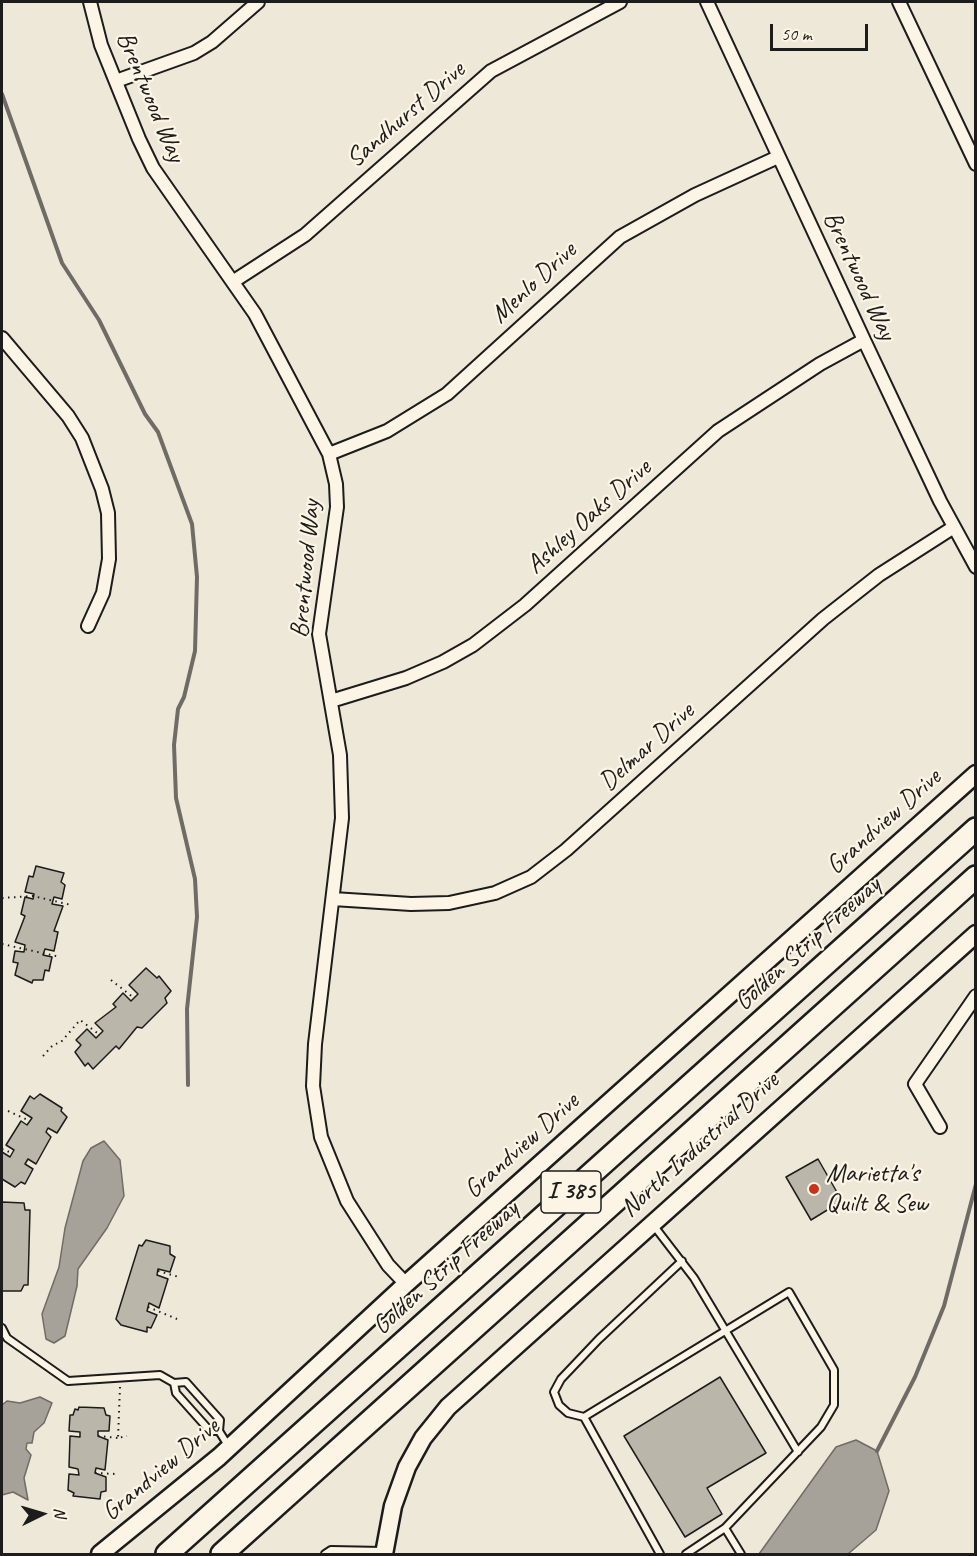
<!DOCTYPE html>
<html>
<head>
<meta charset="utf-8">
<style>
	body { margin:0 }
	#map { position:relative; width:977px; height:1556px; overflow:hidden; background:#eee8d9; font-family:Caveat,sans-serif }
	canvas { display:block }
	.frame { position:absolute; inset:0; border:3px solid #1c1c1c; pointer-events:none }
	.north { position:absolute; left:12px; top:1484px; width:60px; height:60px; -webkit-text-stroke:4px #fcf5e5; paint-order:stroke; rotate:85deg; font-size:16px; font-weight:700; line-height:24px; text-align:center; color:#1c1c1c }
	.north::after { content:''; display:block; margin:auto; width:21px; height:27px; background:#1c1c1c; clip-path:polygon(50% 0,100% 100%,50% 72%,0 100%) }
	.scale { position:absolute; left:770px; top:24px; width:98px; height:27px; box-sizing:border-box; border:3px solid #1c1c1c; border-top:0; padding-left:8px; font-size:18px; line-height:21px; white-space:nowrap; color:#1c1c1c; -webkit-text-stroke:4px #fcf5e5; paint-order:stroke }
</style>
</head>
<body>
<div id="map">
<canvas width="977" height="1556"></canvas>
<div class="frame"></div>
<div class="north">N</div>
<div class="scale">50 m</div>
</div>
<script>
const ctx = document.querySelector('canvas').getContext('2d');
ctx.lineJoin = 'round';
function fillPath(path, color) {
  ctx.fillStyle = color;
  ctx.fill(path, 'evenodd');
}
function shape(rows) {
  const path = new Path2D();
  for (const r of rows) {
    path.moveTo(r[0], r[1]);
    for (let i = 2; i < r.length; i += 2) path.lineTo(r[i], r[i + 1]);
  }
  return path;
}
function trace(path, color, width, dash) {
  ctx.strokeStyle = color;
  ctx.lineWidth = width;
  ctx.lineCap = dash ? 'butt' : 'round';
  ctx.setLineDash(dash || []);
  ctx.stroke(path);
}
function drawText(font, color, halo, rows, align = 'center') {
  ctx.font = font + ' Caveat,sans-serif';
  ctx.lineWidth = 4.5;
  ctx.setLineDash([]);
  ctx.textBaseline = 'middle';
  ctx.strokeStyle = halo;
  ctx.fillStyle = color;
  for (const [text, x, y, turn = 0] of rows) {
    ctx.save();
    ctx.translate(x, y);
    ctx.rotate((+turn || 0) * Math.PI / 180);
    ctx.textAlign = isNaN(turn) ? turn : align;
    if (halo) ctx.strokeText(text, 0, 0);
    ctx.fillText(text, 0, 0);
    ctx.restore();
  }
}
const water = shape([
	[104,1141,120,1160,124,1196,107,1228,78,1269,77,1286,65,1336,54,1343,46,1339,42,1314,59,1267,65,1228,83,1161,91,1148,104,1141],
	[40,1397,52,1403,44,1423,34,1432,32,1443,27,1443,26,1449,31,1455,24,1478,28,1500,13,1492,2,1495,2,1405,7,1401,20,1403,40,1397],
	[856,1440,877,1451,889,1491,876,1530,848,1554,759,1554,836,1447,856,1440]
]);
fillPath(water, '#a7a299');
trace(water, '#6f6c67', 1.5);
trace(shape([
	[2,94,62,263,99,320,145,414,158,432,192,524,197,577,195,651,184,697,178,709,174,745,176,798,195,879,197,917,187,1009,188,1085],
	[877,1451,915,1377,944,1306,976,1184]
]), '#6f6c67', 4);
const building = shape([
	[36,866,64,873,61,882,65,885,62,899,54,897,52,904,63,906,54,931,58,932,54,951,45,949,43,955,52,957,49,971,45,970,43,980,33,980,32,983,15,975,18,963,13,962,15,951,24,952,25,945,15,942,25,916,21,914,25,897,33,899,34,894,25,892,29,876,33,877,36,866],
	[146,968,157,978,159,976,171,991,165,998,167,1003,142,1028,137,1027,119,1049,116,1046,93,1069,88,1063,85,1066,75,1052,81,1045,76,1040,87,1029,96,1038,103,1031,95,1023,116,1007,113,1004,123,993,131,1001,138,994,129,985,146,968],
	[40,1094,62,1108,61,1111,67,1117,57,1133,48,1128,46,1132,51,1137,36,1164,28,1159,25,1164,33,1169,25,1184,21,1182,15,1187,2,1179,2,1152,10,1157,14,1150,6,1145,21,1121,27,1125,32,1118,21,1111,30,1096,34,1099,40,1094],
	[818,1159,842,1201,811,1220,786,1177,818,1159],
	[2,1202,24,1203,25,1210,30,1210,28,1285,24,1285,21,1291,2,1291,2,1202],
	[146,1240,170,1246,170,1254,175,1257,170,1272,158,1269,157,1275,168,1279,159,1308,149,1303,147,1311,157,1315,151,1328,147,1327,147,1332,121,1325,116,1319,139,1245,142,1246,146,1240],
	[720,1377,766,1453,707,1488,722,1514,685,1537,624,1436,720,1377],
	[79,1407,104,1408,106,1415,110,1416,109,1431,98,1431,98,1436,108,1440,105,1470,96,1468,95,1473,106,1477,106,1491,101,1492,100,1499,73,1496,74,1493,68,1490,69,1474,79,1475,78,1469,69,1467,70,1436,80,1437,80,1432,69,1431,70,1415,73,1415,75,1409,78,1410,79,1407]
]);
fillPath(building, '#bab6aa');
trace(building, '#1c1c1c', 1.5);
const lane = shape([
	[654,1226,694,1278,798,1452],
	[2,1328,7,1338,68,1381,160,1375,174,1383,186,1382,220,1420,219,1431,229,1447],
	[174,1383,176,1393,210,1431,219,1431],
	[584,1417,568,1413,559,1405,554,1392,561,1379,599,1339,682,1261],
	[725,1528,741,1554],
	[325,1554,331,1550,383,1551],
	[660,1554,584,1417,789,1292,834,1370,834,1405,821,1427,725,1528,686,1554]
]);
const street = shape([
	[90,2,101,45,139,139,153,168,255,314,329,454,336,484,337,507,319,634,340,755,342,818,315,1044,313,1086,321,1137,347,1201,388,1265,406,1284],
	[707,2,864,340,940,501,976,567],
	[899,2,976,164],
	[116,81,194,53,212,42,258,2],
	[234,281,305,235,491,71,620,2],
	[2,338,68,416,82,438,102,489,108,513,109,559,103,593,88,626],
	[329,454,387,431,447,394,620,237,695,195,778,157],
	[331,701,406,678,443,662,473,645,525,605,718,431,820,364,864,340],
	[333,899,411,904,449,903,495,893,531,877,566,850,823,619,879,575,954,527],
	[940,1127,915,1084,976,996]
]);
const secondary = shape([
	[100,1554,219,1457,406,1284,976,774],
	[384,1554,393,1506,407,1467,423,1438,448,1407,976,934]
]);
const highway = shape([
	[167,1554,976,829],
	[222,1554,976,877]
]);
trace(lane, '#1c1c1c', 10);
trace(street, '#1c1c1c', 16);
trace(secondary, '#1c1c1c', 21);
trace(highway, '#1c1c1c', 26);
trace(shape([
	[2,898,33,896,71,905],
	[2,944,60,957],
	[111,980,134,998],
	[43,1056,53,1045,61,1042,80,1020,100,1035],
	[8,1111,30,1121],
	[2,1149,12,1153],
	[158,1271,179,1277],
	[148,1307,177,1319],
	[120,1387,118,1438,127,1436],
	[98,1436,118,1438],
	[95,1473,116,1474]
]), '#1c1c1c', 2, [1.5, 4.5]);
trace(lane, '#fcf5e5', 6);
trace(street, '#fcf5e5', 12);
trace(secondary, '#fcf5e5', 16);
trace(highway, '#fcf5e5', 21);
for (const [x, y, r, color] of [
	[814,1189,6,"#c8321e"]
]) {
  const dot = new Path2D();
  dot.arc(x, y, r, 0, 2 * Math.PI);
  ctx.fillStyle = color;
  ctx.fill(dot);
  trace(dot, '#fcf5e5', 2);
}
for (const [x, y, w] of [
	[571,1192,60]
]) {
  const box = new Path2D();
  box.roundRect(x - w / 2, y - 21, w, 42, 4.5);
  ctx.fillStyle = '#fcf5e5';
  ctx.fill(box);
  trace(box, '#1c1c1c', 1.5);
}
drawText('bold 24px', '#1c1c1c', null, [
	["I 385",571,1192]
]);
drawText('26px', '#1c1c1c', '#fcf5e5', [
	["Brentwood Way",150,97,67],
	["Sandhurst Drive",406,115,-41],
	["Brentwood Way",859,276,65],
	["Menlo Drive",534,283,-43],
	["Ashley Oaks Drive",589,517,-42],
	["Brentwood Way",306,569,-85],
	["Delmar Drive",647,747,-42],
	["Grandview Drive",884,822,-42],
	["Golden Strip Freeway",808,944,-42],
	["North Industrial Drive",700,1145,-42],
	["Grandview Drive",522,1146,-42],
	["Golden Strip Freeway",446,1268,-42],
	["Grandview Drive",161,1470,-40]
]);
drawText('26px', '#1c1c1c', '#fcf5e5', [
	["Marietta's",826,1174],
	["Quilt & Sew",826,1204]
], 'left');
</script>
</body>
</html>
